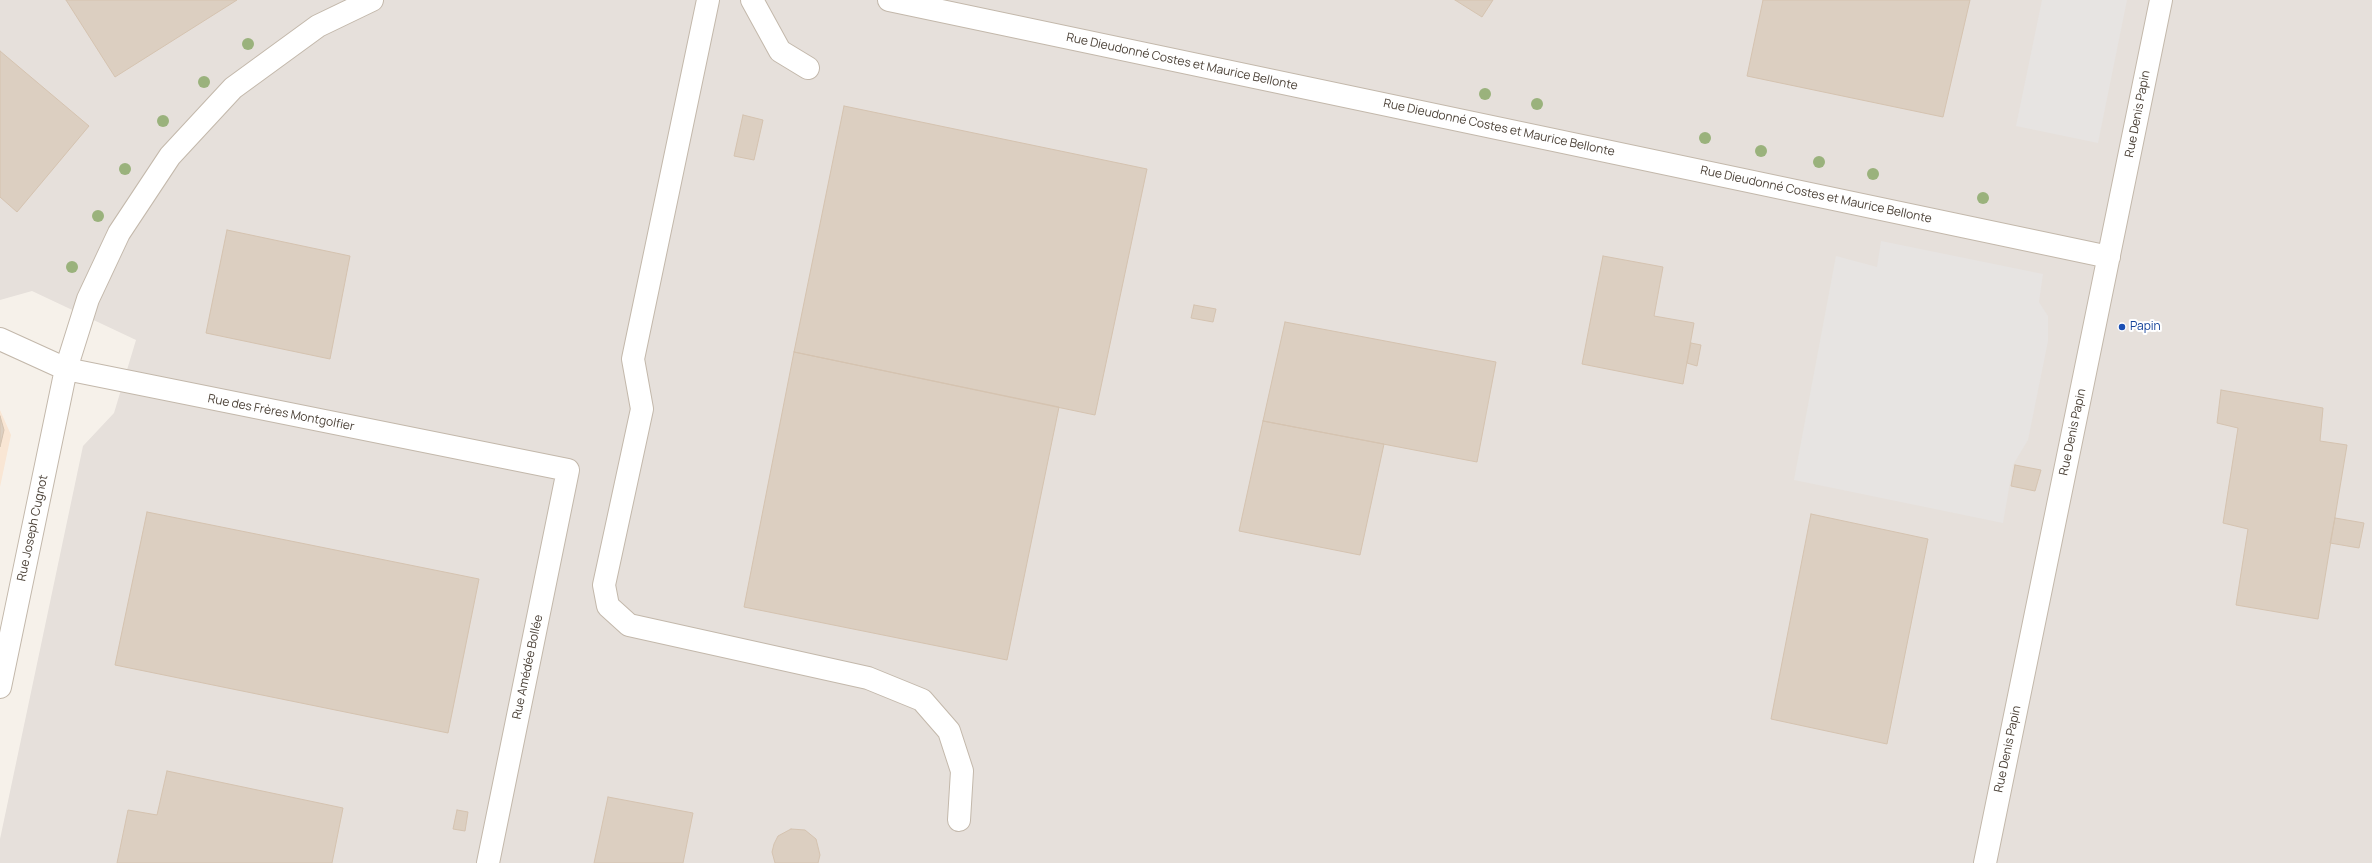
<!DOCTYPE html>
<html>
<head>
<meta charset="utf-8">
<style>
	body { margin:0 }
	canvas { display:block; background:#f6f1ea }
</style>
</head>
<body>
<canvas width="2372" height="863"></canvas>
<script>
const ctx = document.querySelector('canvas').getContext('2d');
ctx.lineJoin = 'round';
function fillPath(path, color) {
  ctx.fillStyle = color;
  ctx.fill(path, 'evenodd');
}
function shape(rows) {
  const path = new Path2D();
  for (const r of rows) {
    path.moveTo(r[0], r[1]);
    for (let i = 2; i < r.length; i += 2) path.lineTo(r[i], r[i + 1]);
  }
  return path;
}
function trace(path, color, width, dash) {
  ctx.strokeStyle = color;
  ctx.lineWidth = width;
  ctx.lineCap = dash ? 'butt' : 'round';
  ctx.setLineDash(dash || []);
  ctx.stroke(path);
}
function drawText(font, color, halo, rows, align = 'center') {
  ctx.font = font + ' Manrope,sans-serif';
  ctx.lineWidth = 4;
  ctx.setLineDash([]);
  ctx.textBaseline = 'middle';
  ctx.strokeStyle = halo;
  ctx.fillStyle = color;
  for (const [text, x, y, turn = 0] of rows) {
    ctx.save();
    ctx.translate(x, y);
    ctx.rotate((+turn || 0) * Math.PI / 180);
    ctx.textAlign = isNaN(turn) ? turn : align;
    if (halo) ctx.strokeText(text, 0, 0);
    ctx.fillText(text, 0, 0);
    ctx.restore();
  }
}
fillPath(shape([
	[0,410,11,435,0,487]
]), '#f9e6d4');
fillPath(shape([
	[0,0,2372,0,2372,863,0,863,0,839,83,446,114,413,136,340,32,291,0,300]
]), '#e6e0db');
fillPath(shape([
	[2042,0,2127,0,2098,143,2016,126],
	[1881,241,2043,274,2039,302,2048,316,2048,341,2028,440,2013,465,2003,523,1794,480,1836,256,1877,267]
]), '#e7e4e2');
const building = shape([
	[66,0,237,0,115,77,66,0],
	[1455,0,1493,0,1482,17,1455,0],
	[1763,0,1970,0,1943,117,1747,76,1763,0],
	[0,51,89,126,17,212,0,197,0,51],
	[844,106,1147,169,1095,415,794,352,844,106],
	[743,115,763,120,754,160,734,156,743,115],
	[227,230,350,256,330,359,206,333,227,230],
	[1603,256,1663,267,1654,316,1694,323,1683,384,1582,364,1603,256],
	[1194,305,1216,309,1213,322,1191,318,1194,305],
	[1285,322,1496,362,1477,462,1263,421,1285,322],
	[1691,343,1701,345,1697,366,1687,363,1691,343],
	[794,352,1059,407,1007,660,744,607,794,352],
	[2221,390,2323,408,2320,441,2347,445,2318,619,2236,605,2248,529,2223,523,2238,428,2217,423,2221,390],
	[0,416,4,430,0,447,0,416],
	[1263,421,1384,444,1360,555,1239,531,1263,421],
	[2015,465,2041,470,2035,491,2011,486,2015,465],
	[147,512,479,579,448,733,115,665,147,512],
	[1811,514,1928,539,1887,744,1771,719,1811,514],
	[2335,518,2364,523,2359,548,2330,543,2335,518],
	[167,771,343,808,332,863,117,863,128,810,157,815,167,771],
	[608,797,693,813,683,863,594,863,608,797],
	[457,810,468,812,465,831,453,829,457,810],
	[791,829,805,830,816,839,820,855,818,863,775,863,772,852,774,844,778,836,791,829]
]);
fillPath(building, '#dccfc1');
trace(building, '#d5c3b0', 1);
const minor = shape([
	[708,0,633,359,642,409,604,585,608,606,629,625,868,678,922,700,949,731,962,771,959,820],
	[752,0,780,51,808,68],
	[889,0,2109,257],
	[0,339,66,369,568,470,488,863],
	[0,687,66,369,88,299,119,233,170,156,233,88,318,26,372,0],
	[1985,863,2161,0]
]);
trace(minor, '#c3b8ab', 24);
trace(minor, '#fff', 22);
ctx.fillStyle = '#9ab27c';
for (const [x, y] of [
	[248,44],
	[204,82],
	[1485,94],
	[1537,104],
	[163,121],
	[1705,138],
	[1761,151],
	[1819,162],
	[125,169],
	[1873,174],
	[1983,198],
	[98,216],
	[72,267]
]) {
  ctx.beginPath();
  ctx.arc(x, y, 6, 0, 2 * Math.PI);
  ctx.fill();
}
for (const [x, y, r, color] of [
	[2122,327,4,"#1a4fb4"]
]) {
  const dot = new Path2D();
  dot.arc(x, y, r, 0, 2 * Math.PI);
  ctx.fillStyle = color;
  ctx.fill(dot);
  trace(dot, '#fff', 1.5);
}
drawText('12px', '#4b4137', '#fff', [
	["Rue Dieudonné Costes et Maurice Bellonte",1182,62,12],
	["Rue Denis Papin",2138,114,-79],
	["Rue Dieudonné Costes et Maurice Bellonte",1499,128,12],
	["Rue Dieudonné Costes et Maurice Bellonte",1816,195,12],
	["Rue des Frères Montgolfier",281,413,11],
	["Rue Denis Papin",2073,432,-78],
	["Rue Joseph Cugnot",33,528,-78],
	["Rue Amédée Bollée",528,667,-78],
	["Rue Denis Papin",2008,749,-78]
]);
drawText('12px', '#164399', '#fff', [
	["Papin",2130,327]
], 'left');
</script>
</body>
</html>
